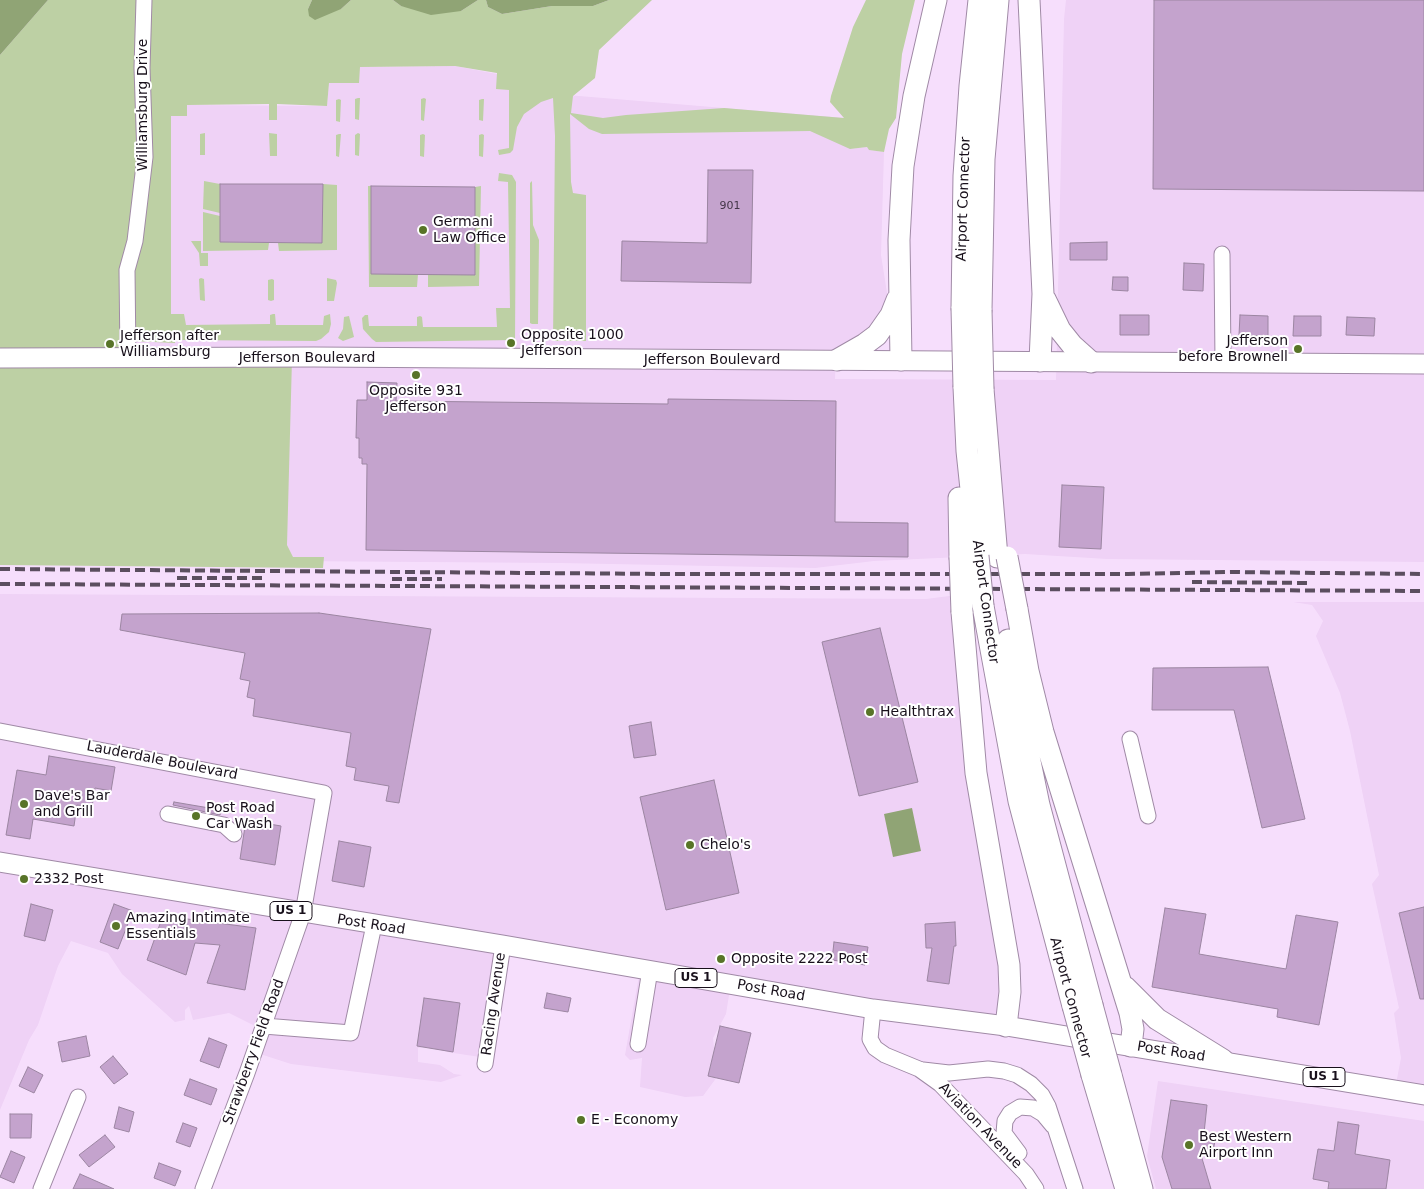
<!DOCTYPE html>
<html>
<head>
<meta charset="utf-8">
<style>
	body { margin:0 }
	canvas { display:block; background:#f6defc }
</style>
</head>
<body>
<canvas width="1424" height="1189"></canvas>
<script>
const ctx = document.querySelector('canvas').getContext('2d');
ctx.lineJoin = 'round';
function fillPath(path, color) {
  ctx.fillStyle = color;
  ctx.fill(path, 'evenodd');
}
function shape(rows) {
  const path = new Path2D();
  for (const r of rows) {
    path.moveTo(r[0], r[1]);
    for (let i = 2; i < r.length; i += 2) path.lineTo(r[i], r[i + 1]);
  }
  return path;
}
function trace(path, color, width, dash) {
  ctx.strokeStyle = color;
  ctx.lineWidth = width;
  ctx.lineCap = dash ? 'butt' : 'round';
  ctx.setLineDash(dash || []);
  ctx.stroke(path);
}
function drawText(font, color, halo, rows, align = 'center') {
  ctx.font = font + ' "DejaVu Sans",sans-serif';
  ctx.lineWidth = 4;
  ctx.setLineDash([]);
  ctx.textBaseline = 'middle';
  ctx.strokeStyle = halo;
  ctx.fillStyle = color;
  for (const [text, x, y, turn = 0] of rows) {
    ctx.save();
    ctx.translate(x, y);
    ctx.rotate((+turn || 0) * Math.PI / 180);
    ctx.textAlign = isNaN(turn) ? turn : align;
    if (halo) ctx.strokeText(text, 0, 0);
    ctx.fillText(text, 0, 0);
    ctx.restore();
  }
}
fillPath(shape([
	[1066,0,1424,0,1424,562,1107,559,1025,554,874,561,815,568,560,563,151,560,0,553,129,341,175,343,171,327,171,116,187,105,327,106,329,83,360,67,455,66,497,74,555,94,845,118,850,149,867,147,870,150,884,152,881,255,888,299,882,321,836,355,835,379,1056,380,1064,19],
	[0,594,926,599,957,595,1007,966,1000,1028,730,989,726,1014,713,1038,717,1077,703,1096,685,1097,640,1087,642,1058,630,1060,625,1055,640,970,505,946,480,1057,447,1052,435,1046,418,1048,418,1062,440,1065,454,1074,462,1075,441,1082,291,1064,257,1053,263,1030,229,1013,193,1020,189,1006,185,1010,185,1020,175,1022,122,974,108,953,71,941,58,966,38,1025,29,1040,0,1110],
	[1293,602,1424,602,1424,1095,1395,1089,1401,1058,1394,1013,1399,1008,1372,884,1379,875,1350,731,1340,693,1316,636,1323,621,1312,605],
	[1158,1081,1424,1121,1424,1189,1156,1189,1147,1156]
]), '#efd2f6');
fillPath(shape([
	[48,0,312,0,308,9,341,9,351,0,393,0,401,6,461,11,478,0,486,0,488,7,502,14,552,6,593,6,609,0,652,0,599,50,595,78,573,96,571,113,603,118,626,115,724,108,844,118,830,102,831,96,853,27,866,0,915,0,902,54,896,118,889,129,884,152,869,150,867,147,850,149,810,131,602,134,589,129,570,114,571,182,573,193,586,195,586,341,553,341,555,136,553,98,541,102,524,114,517,127,513,150,510,153,499,155,498,150,509,148,509,90,496,89,497,73,455,66,360,67,359,83,329,83,327,106,277,104,277,120,269,120,269,104,187,105,187,116,171,116,171,314,184,314,186,325,270,324,270,315,273,314,275,314,276,325,323,325,324,316,330,314,331,324,329,332,321,339,316,341,175,340,175,343,130,341,128,358,0,357,0,55],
	[358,98,360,98,359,120,355,119,355,99],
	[424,98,426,99,424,121,421,120,421,99],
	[339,99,341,100,340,122,336,121,336,100],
	[482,99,484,99,483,121,479,120,479,100],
	[205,133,205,155,200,155,200,134],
	[269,133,277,134,277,156,270,156],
	[358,133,360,134,359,156,355,155,355,135],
	[339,134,341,134,339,157,336,156,336,135],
	[423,134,425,135,424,157,420,156,420,135],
	[482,134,484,135,483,157,479,156,479,135],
	[499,173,512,175,516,182,515,340,376,342,372,339,363,329,362,318,365,315,368,315,369,326,417,326,417,317,420,316,422,317,423,327,497,327,496,308,510,308,508,182,498,181],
	[204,181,220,184,220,213,203,209],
	[532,181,533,225,539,240,538,324,532,324,530,323,530,183],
	[323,184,337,185,337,250,279,251,278,243,322,243],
	[368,186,371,186,371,273,418,274,417,287,369,287],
	[481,186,479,286,428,287,428,274,475,274,475,187],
	[203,212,220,216,220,242,269,243,268,250,203,251],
	[191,241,201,241,201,253,208,253,208,266,200,266,199,253],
	[201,278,204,279,205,301,200,300,199,279],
	[327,278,336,280,337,283,334,301,327,301],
	[272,279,274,280,274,300,271,301,268,300,268,280],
	[349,316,354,337,343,341,338,338,343,329,344,317],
	[0,359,292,359,287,545,293,557,324,557,323,568,0,565]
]), '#bdd0a4');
fillPath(shape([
	[0,0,48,0,0,55],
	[312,0,351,0,341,9,315,20,309,16,308,9],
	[393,0,478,0,461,11,431,15,401,6],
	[486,0,609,0,593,6,552,6,502,14,488,7],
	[912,808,921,851,893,857,884,814]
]), '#90a475');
const building = shape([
	[1154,0,1424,0,1424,191,1153,189,1154,0],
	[708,170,753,170,751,283,621,281,622,241,707,243,708,170],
	[220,184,323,184,322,243,220,242,220,184],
	[371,186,475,187,475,275,371,274,371,186],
	[1107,242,1107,260,1070,260,1070,243,1107,242],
	[1184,263,1204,264,1203,291,1183,290,1184,263],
	[1113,277,1128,277,1128,291,1112,290,1113,277],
	[1120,315,1149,315,1149,335,1120,335,1120,315],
	[1240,315,1268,316,1268,336,1239,335,1240,315],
	[1294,316,1321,316,1321,336,1293,336,1294,316],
	[1347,317,1375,318,1374,336,1346,335,1347,317],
	[367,382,397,383,396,401,668,404,668,399,836,401,835,522,908,523,908,557,366,550,367,464,362,464,362,458,359,458,359,438,356,438,357,400,367,400,367,382],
	[1062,485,1104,487,1101,549,1059,547,1062,485],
	[319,613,431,629,399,803,386,801,389,786,354,780,356,768,346,766,351,733,253,716,255,699,247,697,250,681,240,679,245,653,120,630,122,614,319,613],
	[880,628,918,782,859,796,822,642,880,628],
	[1268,667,1305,819,1262,828,1234,710,1152,710,1153,668,1268,667],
	[651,722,656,755,634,758,629,726,651,722],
	[49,756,115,767,111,791,95,788,92,807,77,805,74,826,33,819,30,839,6,835,17,770,46,775,49,756],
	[714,780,739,893,666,910,640,797,714,780],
	[174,802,221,810,220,815,173,805,174,802],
	[246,820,281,826,275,865,240,859,246,820],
	[339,841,371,847,364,887,332,881,339,841],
	[31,904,53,910,45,941,24,936,31,904],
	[114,904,133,911,118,949,100,942,114,904],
	[1424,907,1424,999,1420,999,1399,913,1424,907],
	[1165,908,1206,914,1199,954,1286,969,1296,915,1338,922,1319,1025,1277,1017,1278,1009,1152,987,1165,908],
	[172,917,256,928,245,990,207,983,220,945,195,943,186,975,147,960,161,921,172,917],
	[955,922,956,946,954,946,949,984,927,981,932,948,926,948,925,924,955,922],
	[834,942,868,947,865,965,832,960,834,942],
	[547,993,571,998,568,1012,544,1008,547,993],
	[424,998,460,1003,453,1052,417,1046,424,998],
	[720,1026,751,1033,739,1083,708,1076,720,1026],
	[86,1036,90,1056,62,1062,58,1042,86,1036],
	[209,1038,227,1045,219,1068,200,1061,209,1038],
	[113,1056,128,1074,114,1084,100,1067,113,1056],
	[28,1067,43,1075,34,1093,19,1086,28,1067],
	[190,1079,217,1089,211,1105,184,1095,190,1079],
	[1171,1100,1207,1105,1204,1133,1216,1135,1212,1157,1201,1155,1211,1189,1172,1189,1162,1157,1171,1100],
	[119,1107,134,1112,129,1132,114,1128,119,1107],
	[10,1114,32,1114,31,1138,10,1138,10,1114],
	[1338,1122,1359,1125,1355,1154,1390,1160,1386,1189,1328,1189,1329,1182,1313,1179,1318,1149,1334,1151,1338,1122],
	[183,1123,197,1128,190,1147,176,1142,183,1123],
	[105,1135,115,1147,89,1167,79,1155,105,1135],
	[11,1151,25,1157,14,1183,0,1177,11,1151],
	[159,1163,181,1171,175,1186,154,1178,159,1163],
	[80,1174,114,1189,73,1189,80,1174]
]);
fillPath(building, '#c4a3cd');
trace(building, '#9c86a2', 1);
const minor = shape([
	[1222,254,1223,363],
	[128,359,127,270,135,241,145,157,142,68,144,0],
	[0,731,324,793,303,913,247,1073,203,1189],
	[1130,739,1148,816],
	[168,814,224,825,234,834],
	[873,1009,870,1039,875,1048,885,1055,919,1069,940,1084,1026,1174,1036,1189],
	[264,1026,351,1033,374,925],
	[638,1044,650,970],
	[485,1064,503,945],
	[923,1070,949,1073,988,1069,1004,1071,1017,1075,1031,1084,1042,1095,1048,1106,1075,1189],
	[1019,1153,1004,1133,1005,1121,1010,1113,1020,1107,1033,1108,1043,1114,1053,1126],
	[41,1189,78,1097]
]);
const major = shape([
	[0,358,314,357,1424,364],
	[0,862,503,945,873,1009,1006,1026,1424,1095]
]);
const highway = shape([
	[1029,0,1043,294,1040,361],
	[1045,299,1060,330,1072,345,1091,362],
	[962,308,964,176,970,86,979,0],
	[981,310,984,159,998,0],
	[837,360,865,344,877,335,891,315,897,300],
	[901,360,899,240,903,166,914,96,936,0],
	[964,387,967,451,978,556],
	[983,389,997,557],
	[959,498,960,557],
	[983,606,1019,801,1073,1006],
	[1017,609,1028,671,1043,732,1130,1013,1133,1029,1131,1046],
	[962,612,976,773,1009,965,1010,992,1006,1026],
	[1008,640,1020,713,1039,805,1092,1005],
	[1125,987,1157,1019,1223,1060],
	[1092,1075,1126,1189],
	[1111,1075,1142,1189]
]);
trace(minor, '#a08aa6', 17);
trace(major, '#a08aa6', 21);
trace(highway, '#a08aa6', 23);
trace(minor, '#fff', 15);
trace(major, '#fff', 19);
trace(highway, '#fff', 21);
trace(shape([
	[0,569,670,574,1128,574,1230,572,1424,574],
	[177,578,267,578],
	[392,579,442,579],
	[1192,582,1309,583],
	[0,584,1424,591]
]), '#5b4e5f', 4, [10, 5]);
const highwayBridge = shape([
	[962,308,964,387],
	[981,310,983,389],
	[978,556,983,606],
	[960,557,962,612],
	[1007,557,1017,609],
	[1092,1005,1111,1075],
	[1073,1006,1092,1075]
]);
trace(highwayBridge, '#a08aa6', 23, []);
trace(highwayBridge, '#fff', 21);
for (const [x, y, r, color] of [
	[423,230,5,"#587428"],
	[511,343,5,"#587428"],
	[110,344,5,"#587428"],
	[1298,349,5,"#587428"],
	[416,375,5,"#587428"],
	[870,712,5,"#587428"],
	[24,804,5,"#587428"],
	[196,816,5,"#587428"],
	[690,845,5,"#587428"],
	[24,879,5,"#587428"],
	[116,926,5,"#587428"],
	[721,959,5,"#587428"],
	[581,1120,5,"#587428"],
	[1189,1145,5,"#587428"]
]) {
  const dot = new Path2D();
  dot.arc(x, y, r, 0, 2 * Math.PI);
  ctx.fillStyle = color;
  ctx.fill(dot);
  trace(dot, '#fff', 2);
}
drawText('11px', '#433548', null, [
	["901",730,206]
]);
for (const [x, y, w] of [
	[291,911,42],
	[696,978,42],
	[1324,1077,42]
]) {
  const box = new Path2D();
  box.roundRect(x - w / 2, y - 9.5, w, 19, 4);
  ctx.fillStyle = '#fff';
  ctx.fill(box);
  trace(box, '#18101b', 1);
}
drawText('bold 12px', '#18101b', null, [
	["US 1",291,911],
	["US 1",696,978],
	["US 1",1324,1077]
]);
drawText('14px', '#18101b', '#fff', [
	["Williamsburg Drive",143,105,-90],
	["Airport Connector",964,199,-88],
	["Jefferson Boulevard",307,358],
	["Jefferson Boulevard",712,360],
	["Airport Connector",985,602,82],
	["Lauderdale Boulevard",162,761,11],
	["Post Road",371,925,9],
	["Post Road",771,991,10],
	["Airport Connector",1070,998,75],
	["Racing Avenue",494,1004,-82],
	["Strawberry Field Road",254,1052,-70],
	["Post Road",1171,1052,9],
	["Aviation Avenue",980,1126,46]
]);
drawText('14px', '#18101b', '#fff', [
	["Germani",433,222],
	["Law Office",433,238],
	["Opposite 1000",521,335],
	["Jefferson",521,351],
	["Jefferson after",120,336],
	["Williamsburg",120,352],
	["Jefferson",1288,341,"right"],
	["before Brownell",1288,357,"right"],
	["Opposite 931",416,391,"center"],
	["Jefferson",416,407,"center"],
	["Healthtrax",880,712],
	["Dave's Bar",34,796],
	["and Grill",34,812],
	["Post Road",206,808],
	["Car Wash",206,824],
	["Chelo's",700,845],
	["2332 Post",34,879],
	["Amazing Intimate",126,918],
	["Essentials",126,934],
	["Opposite 2222 Post",731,959],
	["E - Economy",591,1120],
	["Best Western",1199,1137],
	["Airport Inn",1199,1153]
], 'left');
</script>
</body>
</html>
